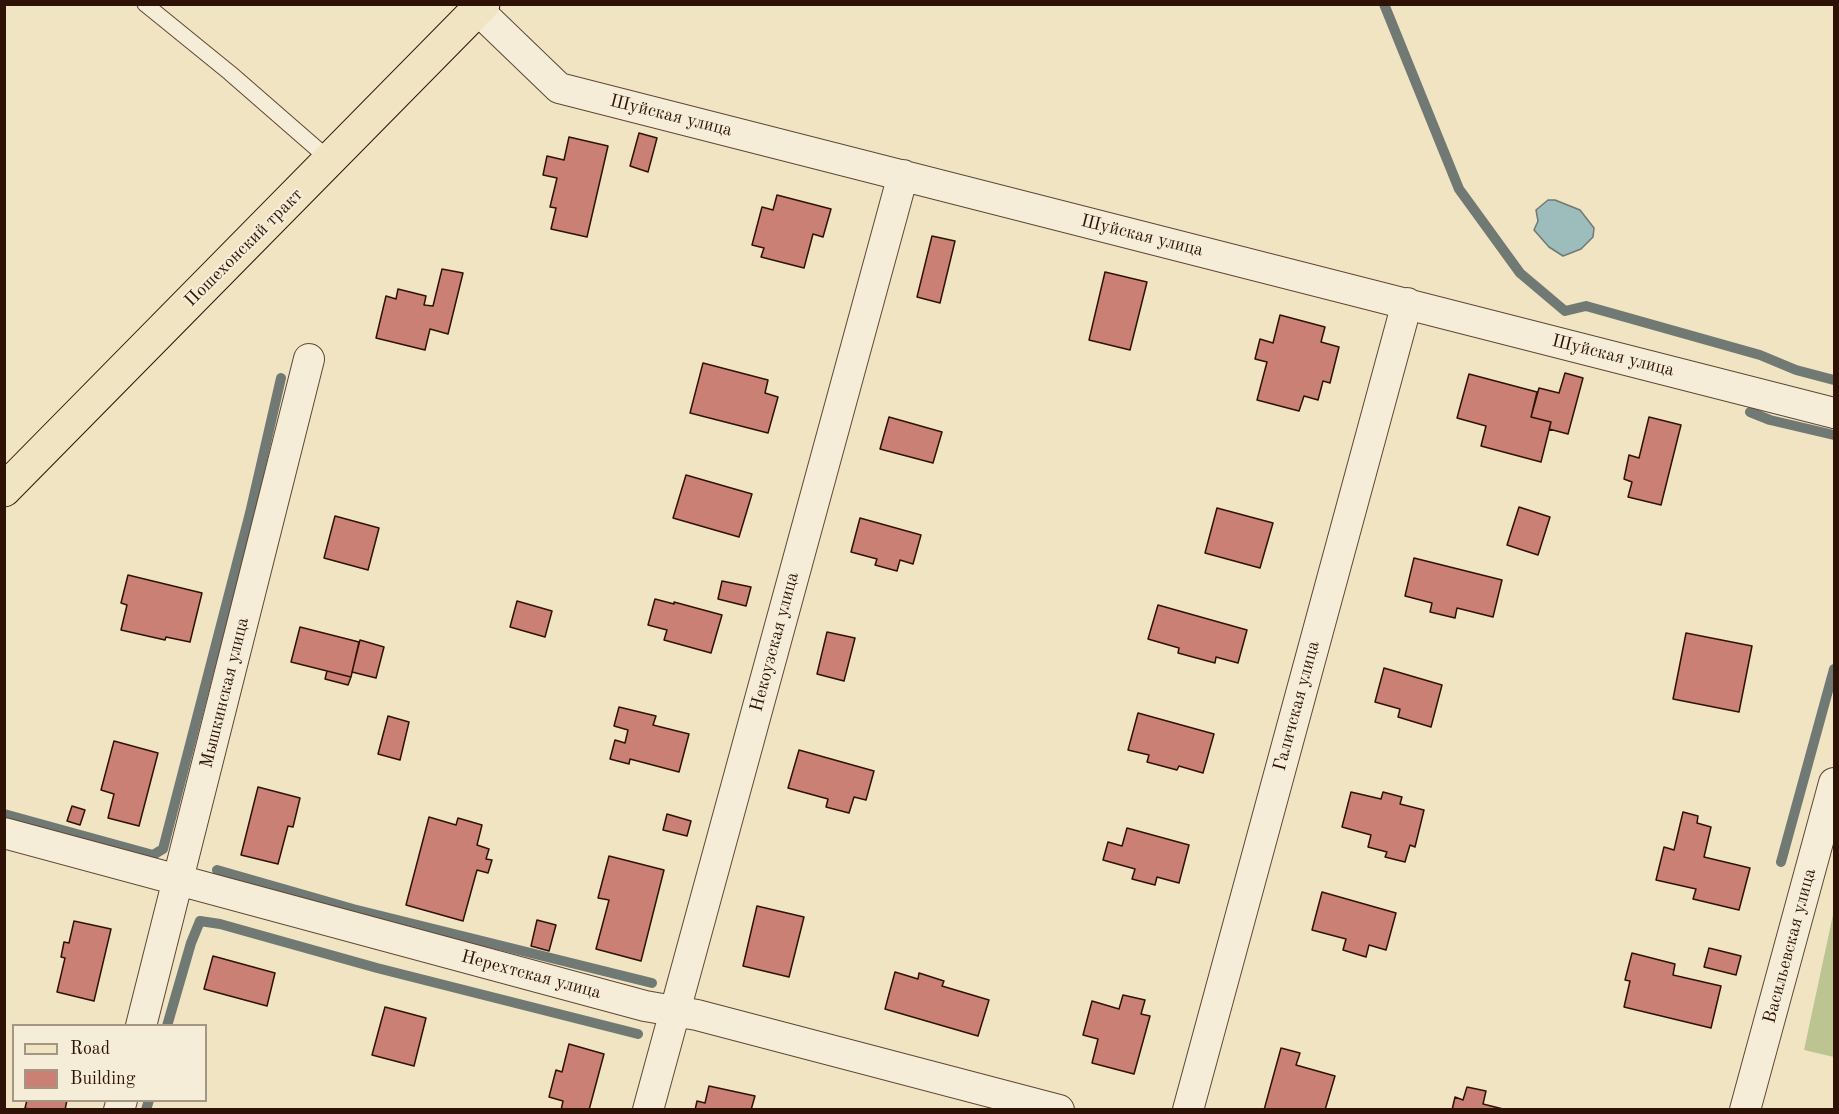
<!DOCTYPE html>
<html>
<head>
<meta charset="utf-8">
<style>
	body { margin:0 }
	#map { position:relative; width:1839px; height:1114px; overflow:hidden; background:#f0e4c2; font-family:"Old Standard TT",serif }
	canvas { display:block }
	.frame { position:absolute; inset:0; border:6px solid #2e1206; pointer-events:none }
	.legend { position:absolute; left:12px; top:1024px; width:195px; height:78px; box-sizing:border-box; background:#f5edd7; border:2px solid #a59583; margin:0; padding:8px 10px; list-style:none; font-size:18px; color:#2e1206 }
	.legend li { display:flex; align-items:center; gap:12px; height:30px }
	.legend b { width:30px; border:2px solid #a59583 }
</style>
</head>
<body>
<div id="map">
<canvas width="1839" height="1114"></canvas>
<div class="frame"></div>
<ul class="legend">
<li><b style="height:8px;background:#f0e4c2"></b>Road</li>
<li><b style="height:16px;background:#ca8075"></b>Building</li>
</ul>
</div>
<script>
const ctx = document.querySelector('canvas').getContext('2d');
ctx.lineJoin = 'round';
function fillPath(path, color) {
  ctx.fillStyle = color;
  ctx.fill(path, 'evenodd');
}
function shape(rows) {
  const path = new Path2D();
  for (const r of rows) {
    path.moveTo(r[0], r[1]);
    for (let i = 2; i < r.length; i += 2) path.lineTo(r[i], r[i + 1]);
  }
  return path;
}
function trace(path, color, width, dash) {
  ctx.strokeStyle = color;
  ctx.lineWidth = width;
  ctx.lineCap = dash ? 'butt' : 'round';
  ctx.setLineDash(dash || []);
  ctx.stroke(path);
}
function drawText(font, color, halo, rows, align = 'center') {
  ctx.font = font + ' "Old Standard TT",serif';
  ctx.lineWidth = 4.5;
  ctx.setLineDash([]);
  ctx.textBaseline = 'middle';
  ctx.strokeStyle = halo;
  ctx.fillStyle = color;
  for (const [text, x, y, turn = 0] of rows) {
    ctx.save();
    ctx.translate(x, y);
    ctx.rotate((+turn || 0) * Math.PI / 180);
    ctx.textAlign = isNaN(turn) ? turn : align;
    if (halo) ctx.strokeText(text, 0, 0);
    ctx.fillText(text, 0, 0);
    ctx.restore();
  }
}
fillPath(shape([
	[1834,910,1834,1057,1804,1050]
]), '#bcc492');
const water = shape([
	[1548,200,1555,200,1580,210,1594,228,1593,237,1581,249,1563,256,1549,247,1534,230,1538,221,1536,210,1548,200]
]);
fillPath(water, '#9cbdbb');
trace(water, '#707973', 1.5);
trace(shape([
	[1384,4,1459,189,1520,273,1565,311,1586,306,1760,355,1796,370,1834,380],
	[1750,412,1770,420,1834,435],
	[4,814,153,855,163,849,250,513,281,378],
	[1781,862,1834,669],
	[217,870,353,909,652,983],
	[167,1026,191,943,200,921,220,924,377,968,638,1034],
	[146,1110,149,1100]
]), '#707973', 10);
const building = shape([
	[639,133,657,138,648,172,630,166,639,133],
	[569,137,608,146,587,237,551,229,556,208,550,207,557,178,543,175,547,156,564,160,569,137],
	[777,195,831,209,823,237,813,234,804,268,761,257,764,248,752,245,762,207,773,210,777,195],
	[932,236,955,241,940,303,917,297,932,236],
	[442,269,463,273,448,334,430,329,425,350,376,338,386,296,396,299,398,289,426,296,424,305,433,306,442,269],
	[1105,272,1147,282,1130,350,1089,340,1105,272],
	[1280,315,1325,327,1321,342,1339,347,1330,383,1323,381,1318,400,1304,396,1299,411,1257,400,1267,362,1255,359,1260,339,1273,343,1280,315],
	[703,363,768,380,765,393,778,397,768,433,690,413,703,363],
	[1565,373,1583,378,1568,434,1549,429,1551,422,1531,417,1539,388,1559,393,1565,373],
	[1469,374,1537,392,1531,417,1551,422,1541,462,1481,446,1486,426,1457,418,1469,374],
	[889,417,942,432,933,463,880,449,889,417],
	[1649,417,1681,425,1661,505,1628,497,1632,482,1624,479,1629,455,1639,458,1649,417],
	[686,475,752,494,739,537,673,518,686,475],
	[1519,507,1550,517,1538,555,1507,545,1519,507],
	[1217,508,1273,523,1260,568,1205,553,1217,508],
	[335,516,379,528,368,570,324,558,335,516],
	[860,518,921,535,913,564,900,560,897,571,875,565,877,559,851,552,860,518],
	[1414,558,1502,580,1493,617,1457,608,1455,618,1430,612,1432,603,1405,596,1414,558],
	[128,575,202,593,190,642,166,637,165,640,121,630,127,605,121,603,128,575],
	[722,581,751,587,746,606,718,599,722,581],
	[655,599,674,604,674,602,722,615,711,653,664,640,667,630,648,625,655,599],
	[517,601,552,611,545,637,510,627,517,601],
	[1158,605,1247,630,1238,663,1216,657,1215,663,1178,653,1179,648,1148,639,1158,605],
	[300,627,359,642,351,677,291,662,300,627],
	[827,632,855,638,844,681,817,674,827,632],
	[1686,633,1752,646,1739,712,1673,699,1686,633],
	[360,640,384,647,376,678,352,672,360,640],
	[1384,668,1442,685,1431,727,1398,717,1400,709,1375,702,1384,668],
	[327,671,351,677,348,685,325,679,327,671],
	[619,707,656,716,653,725,689,734,679,772,630,759,629,764,610,759,615,740,625,743,628,730,614,726,619,707],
	[1138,713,1214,734,1203,773,1179,766,1177,770,1147,762,1149,755,1128,750,1138,713],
	[388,716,409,722,400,760,378,754,388,716],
	[114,741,158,753,139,826,108,818,114,794,101,790,114,741],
	[799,750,874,771,866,800,854,797,849,813,826,807,828,799,788,788,799,750],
	[258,787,300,798,293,827,288,826,278,864,241,855,258,787],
	[1351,792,1381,799,1383,792,1402,797,1400,804,1424,810,1415,847,1410,845,1405,862,1385,857,1387,852,1368,847,1371,835,1342,827,1351,792],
	[72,806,85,810,80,825,67,821,72,806],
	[1683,812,1698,816,1697,823,1711,827,1704,857,1750,868,1739,910,1693,899,1696,889,1656,880,1664,847,1674,850,1683,812],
	[667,814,691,821,687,836,663,830,667,814],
	[429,817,456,825,458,818,482,825,477,845,489,849,486,859,492,860,488,873,477,870,463,921,406,905,429,817],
	[1127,828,1189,845,1179,883,1157,877,1155,885,1132,879,1135,869,1103,860,1108,842,1122,846,1127,828],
	[609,856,664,870,641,961,596,949,609,900,598,898,609,856],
	[1322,892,1396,913,1386,950,1369,945,1366,957,1343,950,1346,939,1312,930,1322,892],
	[757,906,804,917,789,977,743,966,757,906],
	[537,920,556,925,549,951,531,946,537,920],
	[74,921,111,929,94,1001,57,992,65,958,61,957,64,942,69,943,74,921],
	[1709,948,1741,956,1736,975,1704,967,1709,948],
	[1632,953,1675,964,1673,975,1721,986,1711,1028,1624,1007,1630,981,1625,980,1632,953],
	[213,956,275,973,267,1006,204,989,213,956],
	[895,972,918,979,919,973,944,981,942,986,989,1000,978,1036,885,1009,895,972],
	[1123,995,1145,1000,1141,1014,1150,1016,1134,1074,1092,1063,1098,1039,1083,1035,1092,1001,1119,1009,1123,995],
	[385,1007,426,1018,414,1066,372,1055,385,1007],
	[569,1044,604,1054,589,1110,561,1110,563,1101,549,1097,556,1070,562,1072,569,1044],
	[1281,1048,1300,1053,1296,1065,1335,1076,1325,1110,1264,1110,1281,1048],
	[709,1086,755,1096,751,1110,695,1110,697,1101,705,1103,709,1086],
	[1467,1087,1486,1091,1483,1104,1507,1110,1452,1110,1455,1097,1463,1100,1467,1087],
	[27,1100,67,1100,65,1110,31,1110,25,1108,27,1100]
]);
fillPath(building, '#ca8075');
trace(building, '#2e1206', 1.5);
const lane = shape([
	[145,4,230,73,331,161]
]);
const street = shape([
	[478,10,559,88,1834,413],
	[4,833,645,1006,697,1015,1059,1110],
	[141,1026,309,359],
	[119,1110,122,1100],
	[648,1110,903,175],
	[1188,1110,1407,303],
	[1745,1110,1834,783]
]);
const primary = shape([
	[4,490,483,4]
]);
trace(lane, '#5e4635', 17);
trace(street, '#5e4635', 32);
trace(primary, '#2e1206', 35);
trace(lane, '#f5edd7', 15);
trace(street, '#f5edd7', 30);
trace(primary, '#f0e4c2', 33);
drawText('18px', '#2e1206', '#f5edd7', [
	["Шуйская улица",671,116,14],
	["Шуйская улица",1142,236,14],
	["Пошехонский тракт",244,248,-45],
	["Шуйская улица",1613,356,14],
	["Некоузская улица",775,642,-75],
	["Мышкинская улица",225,693,-76],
	["Галичская улица",1297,706,-75],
	["Васильевская улица",1790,946,-75],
	["Нерехтская улица",531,975,15]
]);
</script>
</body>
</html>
